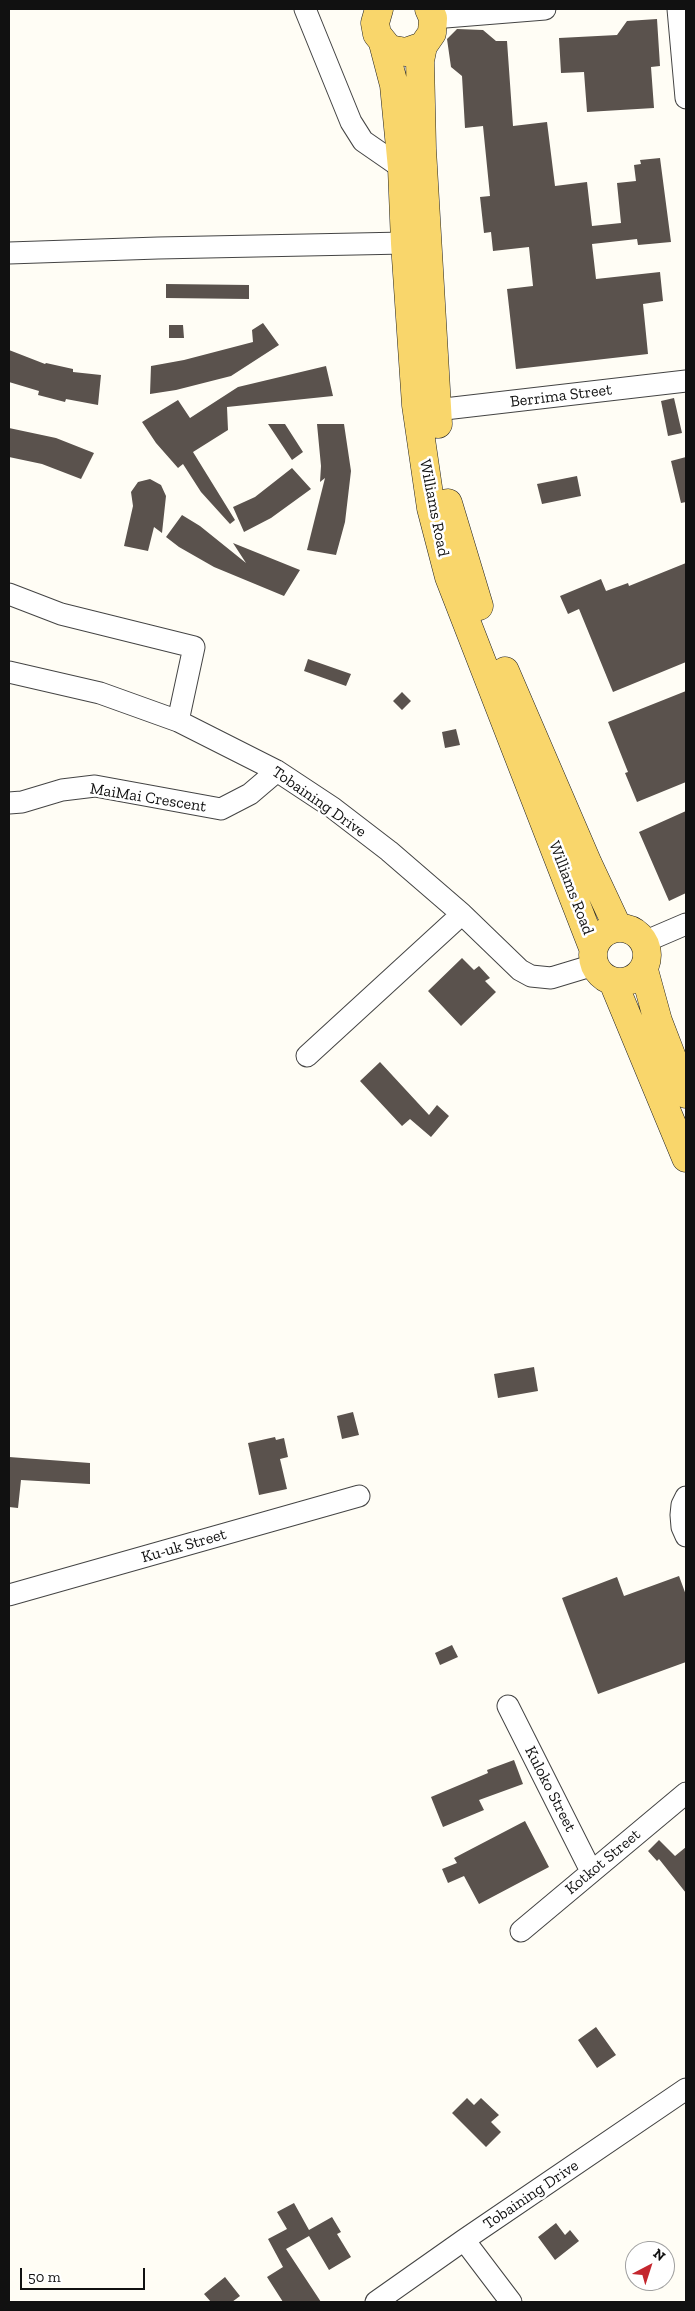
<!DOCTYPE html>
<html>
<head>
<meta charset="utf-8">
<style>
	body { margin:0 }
	#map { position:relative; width:695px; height:2311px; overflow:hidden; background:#fffdf5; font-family:"Zilla Slab",serif }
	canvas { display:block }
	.frame { position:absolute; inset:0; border:10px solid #111; pointer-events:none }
	.north { position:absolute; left:625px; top:2241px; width:50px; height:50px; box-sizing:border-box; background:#fff; border:1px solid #a0a0a0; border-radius:50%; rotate:40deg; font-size:14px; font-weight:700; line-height:20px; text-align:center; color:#111 }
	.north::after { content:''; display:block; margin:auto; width:18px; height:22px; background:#c4262e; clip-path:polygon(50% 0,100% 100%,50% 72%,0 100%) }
	.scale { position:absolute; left:20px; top:2268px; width:125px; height:22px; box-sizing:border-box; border:2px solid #111; border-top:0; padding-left:6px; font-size:15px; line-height:18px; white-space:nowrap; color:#111; -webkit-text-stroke:4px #fff; paint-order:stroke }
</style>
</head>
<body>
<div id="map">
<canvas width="695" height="2311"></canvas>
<div class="frame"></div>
<div class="north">N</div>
<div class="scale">50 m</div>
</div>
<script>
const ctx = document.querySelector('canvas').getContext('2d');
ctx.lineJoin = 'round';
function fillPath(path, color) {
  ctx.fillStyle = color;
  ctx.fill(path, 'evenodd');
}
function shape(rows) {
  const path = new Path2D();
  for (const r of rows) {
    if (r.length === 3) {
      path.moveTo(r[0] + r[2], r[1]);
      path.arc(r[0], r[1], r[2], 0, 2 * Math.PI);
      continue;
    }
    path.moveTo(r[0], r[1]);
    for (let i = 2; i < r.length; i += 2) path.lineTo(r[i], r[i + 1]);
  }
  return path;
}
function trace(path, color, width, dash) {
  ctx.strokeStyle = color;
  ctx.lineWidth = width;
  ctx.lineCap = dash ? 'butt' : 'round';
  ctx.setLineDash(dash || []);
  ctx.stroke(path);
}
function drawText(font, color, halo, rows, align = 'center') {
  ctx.font = font + ' "Zilla Slab",serif';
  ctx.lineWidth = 5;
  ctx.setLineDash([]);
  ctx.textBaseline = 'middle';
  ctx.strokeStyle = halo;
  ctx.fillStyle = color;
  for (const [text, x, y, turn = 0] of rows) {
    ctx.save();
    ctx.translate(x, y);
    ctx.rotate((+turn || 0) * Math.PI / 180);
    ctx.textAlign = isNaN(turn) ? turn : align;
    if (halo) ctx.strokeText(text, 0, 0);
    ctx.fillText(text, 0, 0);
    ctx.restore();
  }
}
fillPath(shape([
	[657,19,660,66,651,67,654,108,587,112,584,72,561,73,559,38,617,35,627,21],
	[457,29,483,30,496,41,507,41,513,126,547,122,555,186,587,182,592,226,621,223,617,183,636,181,634,165,641,164,640,160,660,158,671,242,638,245,637,239,592,244,596,279,660,272,663,301,643,304,648,354,516,369,507,289,533,286,529,247,493,251,491,232,484,233,480,197,490,196,483,126,465,128,462,76,451,67,447,39],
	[166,284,249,285,249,299,166,298],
	[263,323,279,345,231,376,176,390,150,394,151,366,184,360,253,342,252,330],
	[169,325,183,325,184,338,169,338],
	[9,350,45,364,46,363,73,369,73,372,101,375,98,405,66,399,65,402,38,395,39,391,9,382],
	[326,366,333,396,227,407,228,430,193,452,235,520,230,524,201,492,183,464,178,468,156,443,142,422,178,400,190,418,238,387],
	[674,398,682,433,668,436,661,401],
	[268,424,285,424,303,452,292,460],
	[317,424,344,424,351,471,345,522,336,555,307,550,325,478,320,482,321,466],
	[9,428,56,438,94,453,81,479,42,464,9,457],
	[686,457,686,502,681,503,671,461],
	[292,468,311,489,271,518,244,532,233,507,255,497],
	[577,476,581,496,542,504,537,484],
	[150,479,161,485,166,496,162,533,154,527,148,551,124,546,133,506,131,492,138,482],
	[182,515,200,526,246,563,233,543,300,570,284,596,214,567,179,547,166,537],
	[686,563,686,662,613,692,579,609,568,614,560,596,601,579,606,591,628,583,629,586],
	[308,659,351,674,346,686,304,671],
	[686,691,686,782,637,802,625,773,628,772,608,722],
	[402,692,411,701,402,710,393,701],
	[456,729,460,745,445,748,442,732],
	[686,811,686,893,669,901,639,832],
	[462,958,474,970,479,966,490,978,485,981,496,992,461,1026,428,991],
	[380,1062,429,1115,437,1105,449,1116,431,1137,410,1119,402,1126,360,1081],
	[534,1367,538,1391,498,1398,494,1374],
	[353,1412,359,1435,342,1439,337,1416],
	[275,1437,276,1440,284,1438,288,1457,280,1459,287,1489,259,1495,248,1443],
	[9,1457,90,1463,90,1484,21,1480,18,1508,9,1507],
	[679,1576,686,1595,686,1662,598,1694,562,1598,617,1577,624,1596],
	[452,1645,458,1657,440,1665,435,1653],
	[514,1760,523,1784,479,1800,484,1810,443,1827,431,1797,488,1773,487,1770],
	[525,1821,549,1867,479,1904,464,1876,448,1883,442,1869,457,1863,454,1858],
	[659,1840,675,1856,686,1847,686,1893,659,1859,657,1861,648,1851],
	[596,2027,616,2055,597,2068,578,2040],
	[467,2098,474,2105,481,2098,499,2115,491,2122,501,2132,486,2147,452,2113],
	[294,2203,309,2230,332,2217,341,2232,337,2234,351,2257,329,2270,309,2236,286,2249,321,2302,283,2302,267,2277,283,2267,268,2239,287,2229,277,2212],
	[556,2223,565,2235,570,2230,579,2241,555,2260,538,2237],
	[225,2277,240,2296,232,2302,211,2302,204,2294]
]), '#5a524d');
const minor = shape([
	[305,9,351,122,363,141,402,168],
	[678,9,686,98],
	[433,18,545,9],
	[9,253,158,248,405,243],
	[436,410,686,381],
	[9,594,61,614,194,647,178,721],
	[9,672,100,693,178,721,277,771,333,808,389,851,462,914,520,970,531,976,551,978,594,965],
	[9,803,22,802,62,790,95,786,221,809,250,794,277,771],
	[644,942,686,924],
	[307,1056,462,914],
	[686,1497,682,1505,681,1515,682,1527,686,1536],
	[9,1595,359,1496],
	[508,1706,591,1871],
	[521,1931,686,1793],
	[464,2240,511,2302],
	[376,2302,464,2240,686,2089]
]);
const major = shape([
	[379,9,375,23,377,34,389,49,406,52,423,46,432,33,433,18,429,9],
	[383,43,394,85,402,168,405,243,416,405,431,508,449,577,593,948],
	[423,46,420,61,422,149,438,424],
	[448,503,479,606],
	[505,671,588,864,618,928],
	[620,955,27],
	[644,970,658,1021,686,1094],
	[613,982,686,1158]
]);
trace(minor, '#444', 23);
trace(major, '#222', 29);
trace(minor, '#fff', 21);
trace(major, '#f9d66b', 28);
drawText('16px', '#111', '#fff', [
	["Berrima Street",561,396,-7],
	["Williams Road",434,508,79],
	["MaiMai Crescent",148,798,9],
	["Tobaining Drive",319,802,35],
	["Williams Road",571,888,69],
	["Ku-uk Street",184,1546,-16],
	["Kuloko Street",550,1789,63],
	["Kotkot Street",603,1862,-40],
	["Tobaining Drive",531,2195,-34]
]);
</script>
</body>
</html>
